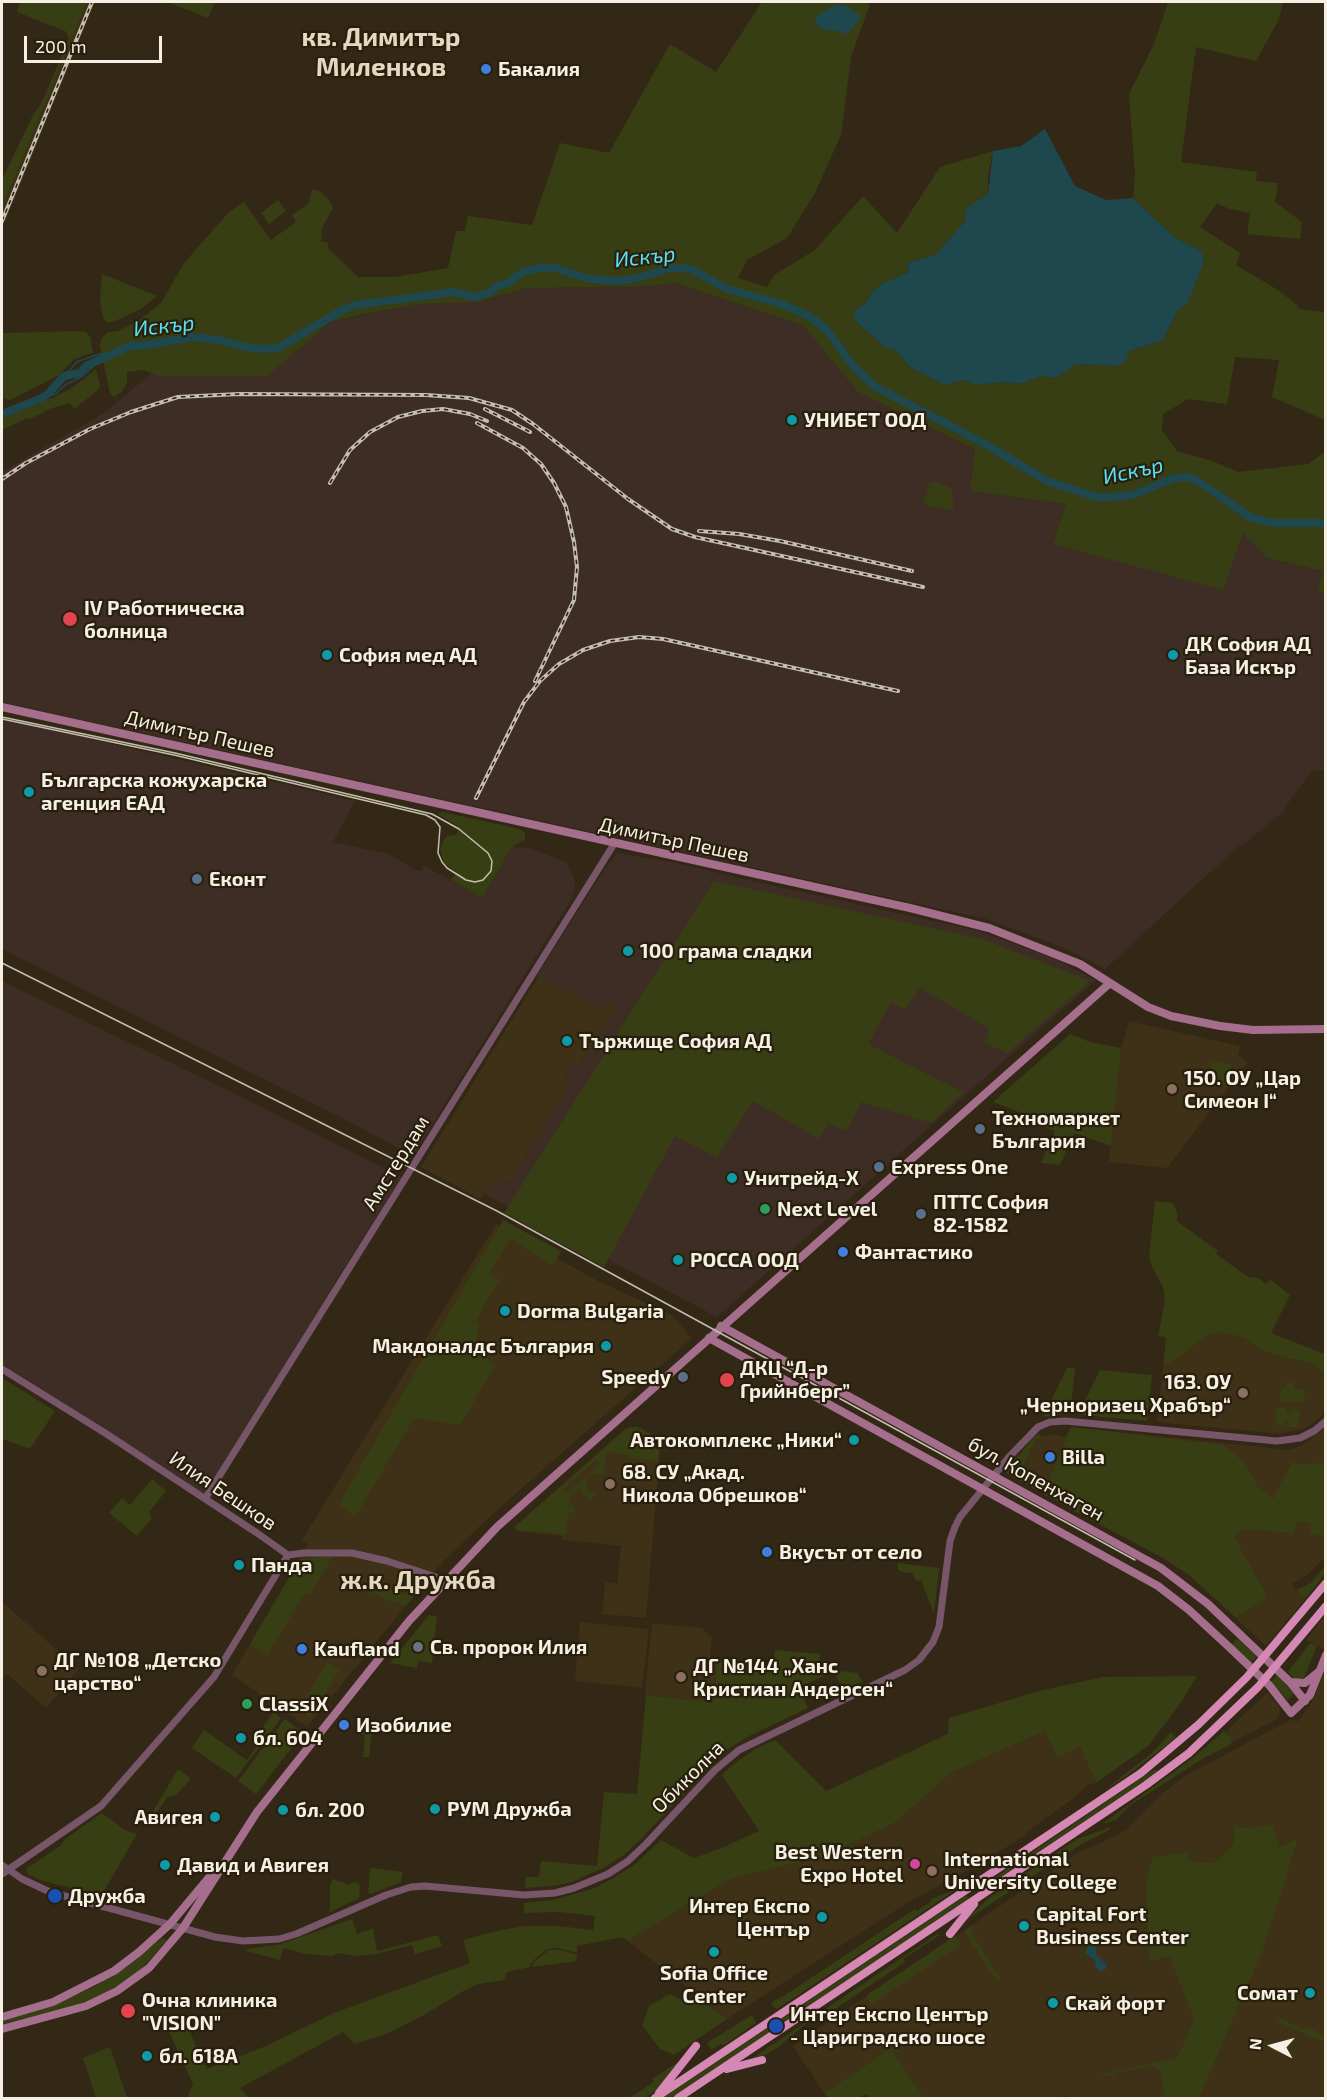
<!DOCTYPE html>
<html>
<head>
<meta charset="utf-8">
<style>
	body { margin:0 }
	#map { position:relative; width:1327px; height:2100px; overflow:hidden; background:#322815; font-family:"Exo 2",sans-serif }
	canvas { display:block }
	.frame { position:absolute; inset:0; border:3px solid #f6f0e4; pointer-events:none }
	.north { position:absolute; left:1243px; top:2016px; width:60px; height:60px; -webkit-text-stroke:4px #281f0c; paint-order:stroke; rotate:276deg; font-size:16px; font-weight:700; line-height:24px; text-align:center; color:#f6f0e4 }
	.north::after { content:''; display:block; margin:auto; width:21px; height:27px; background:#f6f0e4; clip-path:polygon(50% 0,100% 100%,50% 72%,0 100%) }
	.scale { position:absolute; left:24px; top:36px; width:138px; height:27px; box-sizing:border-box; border:3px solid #f6f0e4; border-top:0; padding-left:8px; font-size:18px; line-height:21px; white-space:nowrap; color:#f6f0e4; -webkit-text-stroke:4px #281f0c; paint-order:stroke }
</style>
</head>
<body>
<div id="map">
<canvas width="1327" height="2100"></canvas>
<div class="frame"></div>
<div class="north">N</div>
<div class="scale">200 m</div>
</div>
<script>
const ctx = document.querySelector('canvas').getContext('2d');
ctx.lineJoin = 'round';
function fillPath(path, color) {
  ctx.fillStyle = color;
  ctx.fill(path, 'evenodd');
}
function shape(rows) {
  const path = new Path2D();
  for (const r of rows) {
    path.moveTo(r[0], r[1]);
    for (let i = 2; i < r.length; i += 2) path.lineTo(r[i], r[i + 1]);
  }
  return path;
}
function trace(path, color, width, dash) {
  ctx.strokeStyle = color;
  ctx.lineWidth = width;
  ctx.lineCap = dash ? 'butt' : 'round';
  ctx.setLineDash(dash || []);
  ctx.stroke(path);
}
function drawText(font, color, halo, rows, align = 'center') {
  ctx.font = font + ' "Exo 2",sans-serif';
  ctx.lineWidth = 4.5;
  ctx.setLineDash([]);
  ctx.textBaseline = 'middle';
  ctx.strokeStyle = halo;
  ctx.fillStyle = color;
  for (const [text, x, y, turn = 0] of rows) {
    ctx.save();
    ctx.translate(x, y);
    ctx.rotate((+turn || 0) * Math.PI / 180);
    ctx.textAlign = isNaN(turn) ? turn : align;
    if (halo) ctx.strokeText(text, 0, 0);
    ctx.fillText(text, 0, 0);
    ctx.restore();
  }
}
fillPath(shape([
	[87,2,95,2,2,230,2,208],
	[539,976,561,990,564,986,603,1009,608,1001,617,1006,578,1067,564,1077,571,1082,509,1184,495,1178,480,1199,421,1167],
	[1129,1021,1240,1046,1238,1056,1248,1062,1167,1168,1109,1162,1121,1048],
	[496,1224,598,1281,672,1315,692,1338,486,1520,434,1571,307,1727,232,1675,308,1545,302,1540],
	[1221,1333,1238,1336,1248,1340,1259,1349,1278,1356,1312,1363,1325,1375,1325,1411,1320,1418,1303,1429,1279,1434,1157,1422,1163,1367,1185,1353,1207,1335],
	[1071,1427,1290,1450,1303,1445,1325,1427,1325,1558,1308,1574,1292,1584,1296,1590,1306,1598,1266,1646,1189,1575,1165,1559,1043,1494,1045,1491,1039,1488,1041,1485,1024,1477,1023,1467,1036,1439,1039,1440,1041,1437,1053,1434,1066,1437],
	[626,1428,635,1429,649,1438,661,1441,646,1618,602,1614,605,1582,617,1584,621,1546,562,1540,562,1536,516,1531,514,1527],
	[2,1602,79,1669,46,1708,7,1674,2,1679],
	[1325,1615,1325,1645,1323,1649,1306,1640],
	[580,1622,649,1629,642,1688,575,1681],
	[652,1623,702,1628,712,1637,710,1660,718,1661,713,1703,646,1695,645,1692],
	[1325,1671,1325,2098,1199,2098,1263,1947,1297,1838,1279,1847,1257,1828,1244,1828,1238,1826,1235,1823,1233,1844,1215,1863,1189,1861,1190,1852,1153,1858,1148,1870,1146,1888,1149,1962,1169,1955,1194,2019,1177,2058,1167,2098,1067,2098,1068,2096,1065,2095,1062,2098,924,2098,891,2048,824,2093,793,2046,1081,1851,1114,1837,1128,1828,1163,1793,1185,1776,1290,1720,1299,1721,1313,1700],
	[1267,1693,1280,1707,1279,1718,1233,1742,1226,1731],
	[1045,1731,1080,1745,1096,1783,1088,1785,1071,1800,1028,1831,1027,1834,991,1857,907,1903,727,2019,628,1941,731,1879,826,1856,893,1823,951,1773]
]), '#3e3117');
fillPath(shape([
	[675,283,803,325,858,392,975,449,970,491,1066,504,1053,544,1243,532,1267,558,1323,571,1317,591,1325,595,1325,770,1312,771,1292,797,1283,812,1243,845,1241,844,1105,969,1064,948,986,919,2,702,2,472,104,413,165,362,309,339,331,322,418,304,477,302,527,288,637,287],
	[2,718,355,801,333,842,389,854,415,870,422,871,423,865,482,898,512,847,529,848,566,862,574,877,575,888,572,898,413,1156,346,1120,2,949],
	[617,853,677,863,756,882,979,931,1050,957,1096,980,981,1081,717,1317,484,1194,495,1178,509,1184,571,1082,564,1076,572,1063,578,1067,617,1006,608,1001,603,1009,564,986,561,990,537,975,608,864],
	[2,981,221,1087,402,1177,342,1271,273,1386,204,1497,82,1415,2,1364]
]), '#3e2d24');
fillPath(shape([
	[20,2,87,2,2,208,2,180,32,117,43,100,69,38,65,31,17,12],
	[168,2,215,2,208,18],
	[762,2,869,2,869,7,851,57,841,135,815,193,787,238,747,260,738,278,767,287,774,275,815,250,863,196,897,233,940,167,993,151,988,175,988,194,966,208,966,220,935,255,907,263,909,272,881,284,870,295,867,302,855,310,853,315,857,322,884,347,896,351,910,367,945,385,964,380,975,385,1006,382,1021,384,1041,376,1055,378,1077,364,1116,366,1129,351,1163,340,1178,310,1201,251,1175,238,1133,198,1135,175,1129,94,1154,44,1168,2,1283,2,1279,19,1256,61,1196,47,1181,162,1257,172,1256,181,1278,183,1275,202,1302,222,1300,239,1247,234,1250,213,1229,209,1217,203,1200,227,1240,253,1236,265,1278,290,1297,305,1299,309,1325,312,1325,420,1272,397,1279,360,1235,357,1227,404,1188,399,1163,414,1162,430,1177,451,1212,461,1239,472,1308,464,1325,452,1325,595,1317,591,1323,571,1267,558,1243,533,1223,590,1053,544,1066,504,970,491,975,449,858,392,803,325,675,283,637,287,527,288,477,302,418,304,361,315,330,322,267,376,160,376,143,370,127,372,127,383,122,392,114,397,110,394,100,345,101,339,108,332,118,331,138,321,161,303,184,263,228,213,244,202,271,240,296,222,292,215,309,203,312,190,318,190,329,200,333,208,322,228,321,241,328,243,328,248,358,277,395,277,448,268,456,231,465,231,468,216,532,225,560,143,609,153,670,44,716,72],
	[278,200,286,211,269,224,261,213],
	[102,274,157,296,141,309,113,322,106,322,103,317,100,301],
	[84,331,90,336,93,353,74,359,59,375,10,400,2,398,2,333],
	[96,369,100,386,97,391,74,409,70,403,49,409,30,419,28,418,2,430,2,417,39,404,44,400,53,398,72,388],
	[933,481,951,488,954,509,950,510,930,506,923,503,929,483],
	[442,812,520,829,525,833,525,839,512,847,482,898,451,880,456,872,444,863,440,849,444,839,448,836,456,835,459,827,438,814],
	[714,881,982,939,1090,981,1007,1053,985,1043,990,1029,920,988,905,1009,891,1003,868,1044,963,1092,931,1123,861,1102,847,1131,828,1124,819,1139,753,1101,717,1157,675,1136,604,1267,504,1213],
	[1070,1034,1090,1042,1121,1048,1111,1146,1074,1133,1060,1165,1041,1163,1055,1131,1031,1121,1032,1117,993,1102],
	[1211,1062,1231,1064,1229,1086,1208,1083],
	[1155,1201,1173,1203,1177,1212,1177,1221,1218,1251,1216,1254,1248,1277,1258,1278,1266,1284,1270,1279,1290,1295,1271,1333,1325,1354,1325,1375,1312,1363,1278,1356,1259,1349,1248,1340,1238,1336,1221,1333,1207,1335,1185,1353,1163,1367,1166,1337,1158,1336,1165,1301,1163,1287,1152,1267,1149,1257],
	[503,1220,561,1251,553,1266,510,1239,489,1273,501,1281,489,1296,476,1321,479,1326,474,1349,496,1364,460,1425,414,1418,355,1517,339,1504],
	[1067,1368,1075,1368,1070,1414,1043,1417],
	[1100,1370,1152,1375,1147,1421,1082,1415,1080,1411],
	[2,1378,55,1411,30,1449,2,1439],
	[1286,1382,1294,1383,1294,1388,1305,1390,1304,1403,1280,1401,1281,1387,1286,1388],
	[1277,1407,1286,1408,1286,1413,1290,1413,1291,1409,1300,1410,1298,1428,1289,1427,1289,1422,1285,1421,1285,1426,1275,1425],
	[629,1427,638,1427,660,1439,660,1446,630,1443,629,1455,606,1452,603,1475,590,1474,601,1464,597,1459,563,1489,567,1493,585,1478,587,1478,587,1492,598,1493,589,1500,579,1488,567,1499,576,1510,572,1513,568,1513,566,1534,517,1530,515,1527],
	[1071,1427,1223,1445,1245,1463,1258,1488,1273,1499,1292,1462,1305,1465,1325,1462,1325,1536,1311,1534,1311,1523,1296,1522,1294,1533,1244,1529,1234,1537,1268,1598,1236,1617,1189,1575,1165,1559,1043,1494],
	[1039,1434,1041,1437,1039,1440,1036,1439,1023,1467,1027,1469,1024,1477,1041,1485,1038,1491,1006,1473,1008,1468,1034,1437],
	[631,1444,659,1447,658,1461,629,1458],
	[152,1479,166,1491,149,1512,152,1518,137,1536,109,1513,122,1498,130,1505],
	[333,1556,309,1595,305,1593,267,1656,250,1644,300,1559],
	[898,1563,939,1568,934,1614,921,1580,916,1581,912,1573,901,1572,898,1569],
	[1325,1566,1325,1574,1306,1598,1296,1590,1311,1583],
	[378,1586,413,1597,406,1606,388,1600,383,1602,384,1598,374,1593,372,1597,369,1597],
	[429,1615,437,1617,432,1663,418,1661,417,1668,390,1663],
	[1236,1639,1239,1640,1257,1656,1251,1663,1232,1645],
	[1310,1643,1317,1646,1304,1678,1297,1681,1288,1672],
	[775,1650,820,1654,819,1669,858,1673,862,1682,843,1691,836,1675,828,1674,798,1688,808,1708,749,1736,728,1749,712,1763,641,1839,624,1855,605,1867,572,1882,552,1886,525,1888,526,1877,539,1877,541,1861,597,1866,604,1792,637,1794,646,1695,713,1703,718,1661,773,1668],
	[327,1662,340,1669,311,1717,299,1710],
	[1278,1674,1294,1694,1288,1700,1271,1682],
	[1197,1676,1180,1704,1148,1746,1096,1783,1080,1746,1058,1758,1045,1731,951,1773,894,1823,826,1856,731,1879,628,1941,622,1937,577,1946,577,1953,558,1948,547,1949,533,1961,530,1967,507,1972,504,1980,479,1984,465,1990,424,2015,386,2034,354,2044,343,2032,240,2088,248,2097,247,2098,187,2098,193,2084,166,2025,187,2026,207,2069,266,2046,334,2013,470,1963,463,1940,501,1930,525,1926,558,1926,593,1930,595,1916,560,1912,524,1913,524,1903,553,1900,595,1888,612,1879,634,1865,661,1840,694,1858,724,1847,759,1831,722,1775,734,1764,757,1748,775,1740,826,1791,948,1734,949,1718,1039,1691,1103,1677],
	[274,1712,281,1718,236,1778,192,1748,204,1730,247,1760,258,1745,253,1740],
	[373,1718,369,1757,363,1757,365,1735,358,1734],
	[285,1719,303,1733,256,1794,238,1781],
	[1224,1731,1231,1738,1232,1744,1204,1758,1129,1806,1116,1820,1102,1824,1193,1758],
	[1171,1732,1175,1737,1167,1745,1125,1777,1103,1791,1152,1753],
	[178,1769,191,1779,175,1796,173,1795,171,1798,168,1796,153,1818,156,1821,154,1823,151,1815],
	[1155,1769,1158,1772,981,1890,978,1889],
	[102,1813,125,1830,137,1834,103,1893,86,1892,40,1880,27,1874,27,1868,60,1846,65,1839],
	[1235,1822,1238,1826,1244,1828,1272,1825,1279,1847,1298,1838,1264,1947,1199,2098,1165,2098,1161,2071,1155,2066,1113,2073,1113,2076,1097,2075,1177,2058,1194,2019,1169,1956,1149,1962,1146,1888,1148,1870,1153,1857,1190,1852,1189,1861,1215,1863,1233,1844],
	[1110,1827,1109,1830,1077,1847,962,1923,989,1898,1077,1839],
	[373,1868,403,1872,401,1882,371,1894,368,1893,370,1869],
	[333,1879,349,1885,351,1882,358,1883,360,1885,359,1898,328,1913,330,1909,330,1886],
	[957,1889,777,2009,771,2005,774,2000,779,1999,915,1909,917,1911,932,1901,931,1899],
	[965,1896,968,1897,968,1900,671,2098,663,2098],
	[352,1919,357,1934,373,1928,377,1951,438,1935,442,1946,415,1954,412,1945,376,1954,356,1956,338,1953,332,1956,306,1954,283,1948,280,1960,246,1951,247,1949,281,1944],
	[972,1926,972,1934,1001,1979,997,1981,966,1934,966,1930],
	[937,1934,940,1935,903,1959,905,1962,828,2014,805,2024,780,2046,766,2055,751,2059],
	[954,1937,958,1939,961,1944,871,2004,867,1998,868,1994],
	[162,1938,167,1940,141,1969,107,1992,72,2007,2,2025,2,2021,55,2005,93,1987,129,1965],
	[549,1950,560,1950,578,1955,575,1961,569,1962,532,1967,535,1961],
	[670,1994,682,2000,707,2004,727,2019,674,2055,660,2049,642,2025,649,2006],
	[752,2015,756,2023,724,2045,721,2044,711,2050,707,2043],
	[1278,2018,1304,2029,1306,2027,1325,2035,1325,2040,1323,2042,1277,2022],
	[110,2047,127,2098,96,2098,83,2058],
	[891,2048,924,2098,869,2098,866,2094,859,2098,828,2098,824,2093],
	[684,2058,657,2090,644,2098,629,2098,654,2082,652,2079]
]), '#383e13');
fillPath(shape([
	[837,4,844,5,859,14,860,19,847,34,837,31,821,29,819,25,814,21,816,16],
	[1045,129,1075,186,1106,200,1133,198,1175,238,1201,251,1204,262,1187,304,1178,310,1163,340,1129,351,1126,361,1116,366,1077,364,1055,378,1041,376,1021,384,1006,382,975,385,964,380,945,385,910,367,896,351,884,347,857,322,853,315,855,310,867,302,870,295,881,284,909,272,907,263,935,255,966,220,966,208,988,194,993,151,1021,146],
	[1089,1945,1096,1946,1096,1955,1107,1965,1106,1969,1100,1971,1096,1968,1095,1960,1085,1953]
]), '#1e474e');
trace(shape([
	[64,376,77,362,96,355,118,351],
	[44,397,56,394,65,385,83,376,103,358]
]), '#1e474e', 1.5);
trace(shape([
	[2,414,42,398,48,394,64,376,80,373,86,366,130,346,148,345,192,337,218,340,249,348,263,349,278,348,344,309,355,305,454,292,474,297,479,296,490,292,498,286,508,283,523,272,538,268,555,268,590,279,615,281,634,279,670,268,680,268,691,269,727,289,779,303,809,316,826,329,853,366,874,386,987,445,1047,481,1096,497,1114,497,1133,495,1174,478,1188,477,1198,481,1250,517,1272,523,1326,523]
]), '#1e474e', 8);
trace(shape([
	[2,1369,105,1433,257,1533,288,1555,304,1553,352,1553,387,1561,445,1580],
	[205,1499,614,844],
	[2,1865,22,1879,50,1892,215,1937,243,1941,279,1939,296,1934,386,1895,411,1887,425,1886,524,1895,555,1893,574,1888,608,1874,628,1861,646,1844,715,1770,739,1750,905,1670,919,1660,933,1642,939,1627,950,1541,955,1527,960,1517,1009,1457,1038,1427,1050,1422,1065,1421,1277,1441,1300,1438,1314,1431,1326,1421],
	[2,1874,101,1806,214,1677,288,1555]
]), '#785669', 7);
trace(shape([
	[2,707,910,908,989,928,1080,964,1148,1007,1171,1016,1220,1026,1253,1030,1326,1029],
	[721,1326,1161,1568,1208,1604,1290,1682,1305,1701],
	[709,1338,1158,1586,1189,1610,1228,1646,1269,1685,1291,1713,1310,1695,1326,1655],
	[1290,1682,1305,1683,1317,1673],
	[2,2017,53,2002,114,1971,139,1952,170,1924,216,1869],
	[2,2029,86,2006,117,1991,149,1968,183,1928,257,1812,409,1621,497,1527,1110,983]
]), '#a46e8c', 8);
trace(shape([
	[950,1934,974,1904],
	[727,2069,762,2060],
	[659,2093,696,2046],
	[655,2098,1141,1773,1199,1724,1247,1677,1326,1583],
	[678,2098,1146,1785,1189,1753,1258,1687,1326,1606]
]), '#d588b4', 8);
trace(shape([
	[2,717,175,753,432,814,459,829,488,853,492,861,491,871,483,880,475,882,466,880,447,868,442,862,438,853,440,827,435,820,426,815,174,755,2,719],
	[2,963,497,1211,1135,1560]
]), '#c5beb0', 1.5);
const rail = shape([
	[2,221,92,2],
	[485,409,530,432],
	[477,423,523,448,541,464,554,483,566,507,574,542,577,567,574,600,535,681],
	[2,479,26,463,90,429,131,412,178,397,239,394,426,395,469,398,512,410,533,424,628,499,672,529,695,537,923,587],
	[330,483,350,450,370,432,398,417,422,411,443,409,470,414,487,421],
	[699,531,739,534,780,541,912,571],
	[476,798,524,702,540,681,559,664,583,650,610,641,639,637,663,639,898,691]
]);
trace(rail, '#c5beb0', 4);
trace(rail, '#281f0c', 1.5, [4.5]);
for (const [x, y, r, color] of [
	[486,69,6,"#3f7fe0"],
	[792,420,6,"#0f9aa8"],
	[70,619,8,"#e0444e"],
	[327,655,6,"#0f9aa8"],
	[1173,655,6,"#0f9aa8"],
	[29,792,6,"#0f9aa8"],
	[197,879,6,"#5c6f8a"],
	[628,951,6,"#0f9aa8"],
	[567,1041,6,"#0f9aa8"],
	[1172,1089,6,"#8d6e63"],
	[980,1129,6,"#5c6f8a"],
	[879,1167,6,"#5c6f8a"],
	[732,1178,6,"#0f9aa8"],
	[765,1209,6,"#2e9e5b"],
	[921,1214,6,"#5c6f8a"],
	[843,1252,6,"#3f7fe0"],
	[678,1260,6,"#0f9aa8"],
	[505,1311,6,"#0f9aa8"],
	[606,1346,6,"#0f9aa8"],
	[683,1377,6,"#5c6f8a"],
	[727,1380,8,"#e0444e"],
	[1243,1393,6,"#8d6e63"],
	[854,1440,6,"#0f9aa8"],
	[1050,1457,6,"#3f7fe0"],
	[610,1484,6,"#8d6e63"],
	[767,1552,6,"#3f7fe0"],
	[239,1565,6,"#0f9aa8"],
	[418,1647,6,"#6b7280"],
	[302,1649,6,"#3f7fe0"],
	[42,1671,6,"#8d6e63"],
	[681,1677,6,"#8d6e63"],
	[247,1704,6,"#2e9e5b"],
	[344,1725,6,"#3f7fe0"],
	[241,1738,6,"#0f9aa8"],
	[435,1809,6,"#0f9aa8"],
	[283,1810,6,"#0f9aa8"],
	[215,1817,6,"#0f9aa8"],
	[915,1864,6,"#d1479c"],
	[165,1865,6,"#0f9aa8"],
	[932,1871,6,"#8d6e63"],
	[55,1896,8,"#1a4fb4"],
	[822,1917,6,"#0f9aa8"],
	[1024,1926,6,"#0f9aa8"],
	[714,1952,6,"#0f9aa8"],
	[1310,1993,6,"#0f9aa8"],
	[1053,2003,6,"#0f9aa8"],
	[128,2011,8,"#e0444e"],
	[776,2026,8,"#1a4fb4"],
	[147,2056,6,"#0f9aa8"]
]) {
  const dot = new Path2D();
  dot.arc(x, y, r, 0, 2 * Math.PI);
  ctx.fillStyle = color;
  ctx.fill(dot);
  trace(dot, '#281f0c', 2);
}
drawText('bold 20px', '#f6f0e4', '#281f0c', [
	["Бакалия",498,69],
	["УНИБЕТ ООД",804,420],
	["IV Работническа",84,608],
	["болница",84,631],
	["ДК София АД",1185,644],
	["База Искър",1185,667],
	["София мед АД",339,655],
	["Българска кожухарска",41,780],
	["агенция ЕАД",41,803],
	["Еконт",209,879],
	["100 грама сладки",640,951],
	["Тържище София АД",579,1041],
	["150. ОУ „Цар",1184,1078],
	["Симеон I“",1184,1101],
	["Техномаркет",992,1118],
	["България",992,1141],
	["Express One",891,1167],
	["Унитрейд-Х",744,1178],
	["ПТТС София",933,1202],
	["82-1582",933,1225],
	["Next Level",777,1209],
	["Фантастико",855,1252],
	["РОССА ООД",690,1260],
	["Dorma Bulgaria",517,1311],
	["Макдоналдс България",594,1346,"right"],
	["ДКЦ “Д-р",740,1368],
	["Грийнберг”",740,1391],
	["Speedy",671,1377,"right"],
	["163. ОУ",1231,1382,"right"],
	["„Черноризец Храбър“",1231,1405,"right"],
	["Автокомплекс „Ники“",842,1440,"right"],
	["Billa",1062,1457],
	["68. СУ „Акад.",622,1472],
	["Никола Обрешков“",622,1495],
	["Вкусът от село",779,1552],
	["Панда",251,1565],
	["Св. пророк Илия",430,1647],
	["Kaufland",314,1649],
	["ДГ №108 „Детско",54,1660],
	["царство“",54,1683],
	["ДГ №144 „Ханс",693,1666],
	["Кристиан Андерсен“",693,1689],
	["ClassiX",259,1704],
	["Изобилие",356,1725],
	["бл. 604",253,1738],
	["РУМ Дружба",447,1809],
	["бл. 200",295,1810],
	["Авигея",203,1817,"right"],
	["Best Western",903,1852,"right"],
	["Expo Hotel",903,1875,"right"],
	["International",944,1859],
	["University College",944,1882],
	["Давид и Авигея",177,1865],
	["Дружба",68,1896],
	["Интер Експо",810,1906,"right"],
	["Център",810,1929,"right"],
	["Capital Fort",1036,1914],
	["Business Center",1036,1937],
	["Sofia Office",714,1973,"center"],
	["Center",714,1996,"center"],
	["Сомат",1298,1993,"right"],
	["Очна клиника",142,2000],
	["\"VISION\"",142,2023],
	["Скай форт",1065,2003],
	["Интер Експо Център",790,2014],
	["- Цариградско шосе",790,2037],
	["бл. 618А",159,2056]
], 'left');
drawText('20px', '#f6f0e4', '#281f0c', [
	["Димитър Пешев",200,734,13],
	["Димитър Пешев",674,840,12],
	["Амстердам",396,1163,-58],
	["бул. Копенхаген",1036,1479,29],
	["Илия Бешков",223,1491,34],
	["Обиколна",688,1777,-45]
]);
drawText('italic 21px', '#5be1f6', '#281f0c', [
	["Искър",645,257,-6],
	["Искър",164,326,-6],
	["Искър",1133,471,-12]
]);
drawText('bold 26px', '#e4d8c1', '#281f0c', [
	["кв. Димитър",381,37],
	["Миленков",381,67],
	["ж.к. Дружба",418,1580]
]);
</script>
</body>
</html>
